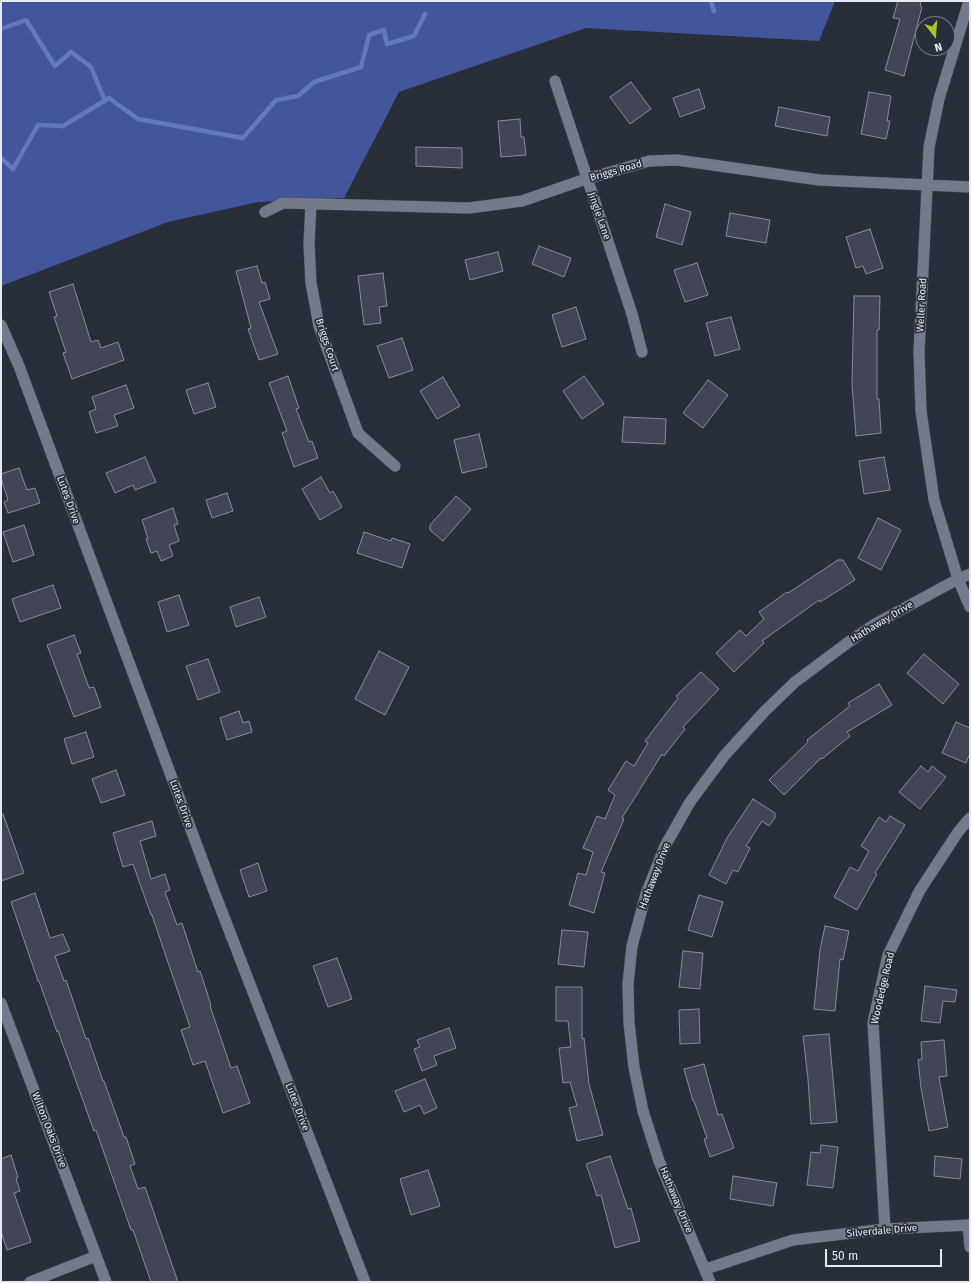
<!DOCTYPE html>
<html>
<head>
<meta charset="utf-8">
<style>
	body { margin:0 }
	#map { position:relative; width:971px; height:1283px; overflow:hidden; background:#292e3b; font-family:"Fira Sans",sans-serif }
	canvas { display:block }
	.frame { position:absolute; inset:0; border:2px solid #e6eaf2; pointer-events:none }
	.north { position:absolute; left:915px; top:16px; width:40px; height:40px; box-sizing:border-box; background:#292e3b; border:1px solid #757984; border-radius:50%; rotate:163deg; font-size:11px; font-weight:700; line-height:16px; text-align:center; color:#e6eaf2 }
	.north::after { content:''; display:block; margin:auto; width:14px; height:18px; background:#a8c71c; clip-path:polygon(50% 0,100% 100%,50% 72%,0 100%) }
	.scale { position:absolute; left:825px; top:1249px; width:117px; height:18px; box-sizing:border-box; border:2px solid #e6eaf2; border-top:0; padding-left:5px; font-size:12px; line-height:14px; white-space:nowrap; color:#e6eaf2; -webkit-text-stroke:3px #292e3b; paint-order:stroke }
</style>
</head>
<body>
<div id="map">
<canvas width="971" height="1283"></canvas>
<div class="frame"></div>
<div class="north">N</div>
<div class="scale">50 m</div>
</div>
<script>
const ctx = document.querySelector('canvas').getContext('2d');
ctx.lineJoin = 'round';
function fillPath(path, color) {
  ctx.fillStyle = color;
  ctx.fill(path, 'evenodd');
}
function shape(rows) {
  const path = new Path2D();
  for (const r of rows) {
    path.moveTo(r[0], r[1]);
    for (let i = 2; i < r.length; i += 2) path.lineTo(r[i], r[i + 1]);
  }
  return path;
}
function trace(path, color, width, dash) {
  ctx.strokeStyle = color;
  ctx.lineWidth = width;
  ctx.lineCap = dash ? 'butt' : 'round';
  ctx.setLineDash(dash || []);
  ctx.stroke(path);
}
function drawText(font, color, halo, rows, align = 'center') {
  ctx.font = font + ' "Fira Sans",sans-serif';
  ctx.lineWidth = 3.5;
  ctx.setLineDash([]);
  ctx.textBaseline = 'middle';
  ctx.strokeStyle = halo;
  ctx.fillStyle = color;
  for (const [text, x, y, turn = 0] of rows) {
    ctx.save();
    ctx.translate(x, y);
    ctx.rotate((+turn || 0) * Math.PI / 180);
    ctx.textAlign = isNaN(turn) ? turn : align;
    if (halo) ctx.strokeText(text, 0, 0);
    ctx.fillText(text, 0, 0);
    ctx.restore();
  }
}
fillPath(shape([
	[1,1,835,1,819,41,586,28,399,92,344,198,258,202,168,222,1,286]
]), '#44569b');
trace(shape([
	[711,1,714,11],
	[1,29,26,20,55,66,71,52,91,67,105,101],
	[1,158,13,169,38,125,63,126,109,98,138,119,243,138,276,100,298,96,314,82,361,67,369,35,384,30,387,44,414,36,425,14]
]), '#6378c0', 4.5);
const building = shape([
	[898,1,921,1,920,6,922,7,904,76,885,70,900,19,893,18,898,1],
	[631,82,651,109,630,124,610,97,631,82],
	[699,89,705,108,680,117,673,98,699,89],
	[869,92,891,96,887,121,890,121,886,139,861,134,869,92],
	[779,107,830,117,827,136,775,126,779,107],
	[520,119,521,137,524,137,526,155,501,157,498,121,520,119],
	[416,147,462,148,462,168,416,166,416,147],
	[665,204,691,212,682,245,656,237,665,204],
	[730,213,770,220,766,243,726,236,730,213],
	[870,229,883,268,866,274,863,266,856,268,846,237,870,229],
	[539,246,571,258,564,277,532,264,539,246],
	[498,252,503,271,470,280,465,260,498,252],
	[697,263,708,295,685,302,674,270,697,263],
	[257,266,262,283,265,282,270,299,259,302,278,354,259,360,248,329,251,328,236,271,257,266],
	[383,273,387,306,379,307,381,323,364,325,358,276,383,273],
	[73,284,91,342,98,340,101,348,118,342,124,360,72,379,63,353,66,352,54,317,57,316,49,292,73,284],
	[854,296,880,296,879,330,877,330,877,399,879,399,881,433,856,436,852,384,854,296],
	[576,307,586,339,562,347,552,315,576,307],
	[731,317,740,349,715,356,706,323,731,317],
	[402,338,413,370,389,378,377,346,402,338],
	[288,376,299,408,296,409,309,442,312,441,318,458,294,467,282,433,287,431,269,383,288,376],
	[584,376,604,404,582,419,563,391,584,376],
	[443,377,460,406,437,419,420,391,443,377],
	[708,380,728,395,703,428,683,413,708,380],
	[208,383,216,407,194,414,186,390,208,383],
	[126,385,134,408,114,415,118,426,96,433,89,412,96,409,92,397,126,385],
	[624,417,666,419,665,444,622,442,624,417],
	[479,434,487,467,462,473,454,440,479,434],
	[145,457,156,482,135,490,133,485,115,493,106,473,145,457],
	[884,457,890,490,864,494,859,461,884,457],
	[19,468,27,490,35,488,40,503,8,513,4,502,8,500,1,478,1,474,19,468],
	[321,477,330,493,333,491,342,507,320,520,302,489,321,477],
	[227,493,233,511,212,518,206,500,227,493],
	[456,496,471,509,443,541,430,530,430,525,456,496],
	[173,508,178,524,174,525,179,541,169,545,173,556,161,561,157,551,151,553,146,539,148,539,142,520,173,508],
	[878,518,901,530,881,570,858,558,878,518],
	[24,525,34,555,13,562,3,532,24,525],
	[364,532,391,541,392,538,410,544,402,568,357,553,364,532],
	[838,560,843,560,855,580,820,602,819,600,762,641,764,643,734,672,716,653,740,630,746,636,764,619,759,612,787,592,788,593,838,560],
	[53,585,61,608,20,622,12,599,53,585],
	[179,595,189,625,167,632,158,602,179,595],
	[259,597,266,617,236,627,230,607,259,597],
	[74,635,81,653,77,654,89,688,94,687,101,707,74,717,47,645,74,635],
	[379,651,409,667,385,715,355,699,379,651],
	[924,654,959,684,943,704,907,673,924,654],
	[208,659,220,692,198,700,186,666,208,659],
	[701,672,719,689,683,727,685,729,664,756,662,754,622,818,624,819,601,872,605,873,594,913,569,905,578,873,586,875,593,852,583,848,597,816,605,819,615,795,608,790,626,761,634,766,648,743,645,741,678,698,676,696,701,672],
	[879,684,892,705,847,732,850,736,822,759,821,758,784,795,769,780,808,742,807,740,850,706,848,703,879,684],
	[239,711,243,723,249,721,252,732,227,740,220,718,239,711],
	[956,722,970,728,970,753,966,763,942,753,956,722],
	[86,732,94,757,72,764,64,739,86,732],
	[921,766,928,772,932,766,946,777,920,809,899,792,921,766],
	[116,770,125,795,101,803,92,779,116,770],
	[753,799,775,813,775,818,769,826,762,821,746,846,750,848,738,872,733,870,726,884,709,875,727,838,753,799],
	[1,814,3,814,24,873,1,881,1,814],
	[890,816,905,825,875,873,877,874,857,910,834,897,850,867,858,871,869,851,861,846,879,817,886,822,890,816],
	[152,821,156,836,140,841,151,879,165,874,170,890,165,892,177,925,182,923,198,972,200,971,211,1005,210,1006,231,1068,237,1066,250,1103,223,1113,205,1061,193,1065,181,1030,190,1027,152,915,151,915,133,864,123,867,113,833,152,821],
	[258,863,267,891,249,897,240,870,258,863],
	[35,893,50,938,63,934,70,951,55,956,64,981,66,980,86,1039,88,1038,103,1081,104,1081,124,1137,126,1137,135,1164,130,1166,138,1189,145,1187,178,1282,151,1282,133,1230,131,1230,96,1130,94,1131,58,1031,57,1032,39,981,38,981,11,902,35,893],
	[699,895,723,902,712,937,688,930,699,895],
	[825,926,849,931,843,960,840,959,835,1011,814,1009,820,950,825,926],
	[562,930,588,932,584,967,558,964,562,930],
	[683,951,703,953,700,989,679,987,683,951],
	[337,958,352,999,328,1007,313,966,337,958],
	[925,986,957,990,955,1002,943,1001,940,1023,921,1021,925,986],
	[556,987,582,987,582,1039,584,1038,589,1084,603,1135,577,1141,569,1108,577,1106,570,1082,563,1083,559,1048,571,1047,568,1021,556,1021,556,987],
	[699,1009,700,1043,680,1044,679,1010,699,1009],
	[449,1028,456,1048,434,1056,437,1065,422,1071,414,1049,420,1047,417,1040,449,1028],
	[829,1034,837,1122,811,1124,808,1079,803,1036,829,1034],
	[944,1040,947,1076,939,1077,948,1127,929,1131,921,1088,918,1060,922,1059,921,1042,944,1040],
	[704,1064,718,1115,722,1114,734,1148,710,1157,704,1139,707,1138,694,1101,693,1101,684,1069,704,1064],
	[425,1079,437,1108,424,1114,420,1105,404,1112,395,1091,425,1079],
	[821,1145,838,1147,833,1188,807,1185,811,1152,820,1153,821,1145],
	[11,1155,18,1177,16,1178,20,1191,14,1193,31,1242,7,1250,1,1231,1,1159,11,1155],
	[610,1156,628,1209,631,1208,640,1241,615,1248,601,1195,597,1196,586,1164,610,1156],
	[935,1156,962,1159,960,1179,934,1176,935,1156],
	[428,1170,440,1206,411,1215,400,1179,428,1170],
	[733,1176,777,1183,773,1206,730,1199,733,1176]
]);
fillPath(building, '#414554');
trace(building, '#868c9c', 1);
const minor = shape([
	[969,1,939,99,929,147,919,352,921,411,934,500,958,579,970,607],
	[555,81,632,314,642,352],
	[311,204,309,244,311,283,319,326,358,433,395,466],
	[265,212,283,203,469,208,522,201,586,179,649,161,677,160,819,180,970,187],
	[1,325,19,366,212,886,365,1282],
	[1,1003,106,1282],
	[968,1225,970,1247],
	[885,1229,873,1023,888,955,920,890,958,832,970,818],
	[706,1269,793,1240,885,1229,970,1225],
	[30,1282,96,1256]
]);
const tertiary = shape([
	[710,1282,659,1161,643,1111,634,1067,629,1023,628,984,632,946,646,894,665,846,690,802,724,756,764,712,795,682,850,641,875,624,958,579,970,574]
]);
trace(minor, '#454954', 12);
trace(tertiary, '#454954', 12);
trace(minor, '#757a8a', 11);
trace(tertiary, '#757a8a', 11);
drawText('10px', '#e6eaf2', '#292e3b', [
	["Briggs Road",616,171,-16],
	["Jingle Lane",599,216,71],
	["Weller Road",922,305,-87],
	["Briggs Court",327,345,72],
	["Lutes Drive",68,500,70],
	["Hathaway Drive",882,622,-31],
	["Lutes Drive",181,804,70],
	["Hathaway Drive",655,876,-69],
	["Woodedge Road",883,988,-77],
	["Lutes Drive",297,1107,69],
	["Wilton Oaks Drive",49,1130,69],
	["Hathaway Drive",676,1200,67],
	["Silverdale Drive",882,1231,-5]
]);
</script>
</body>
</html>
